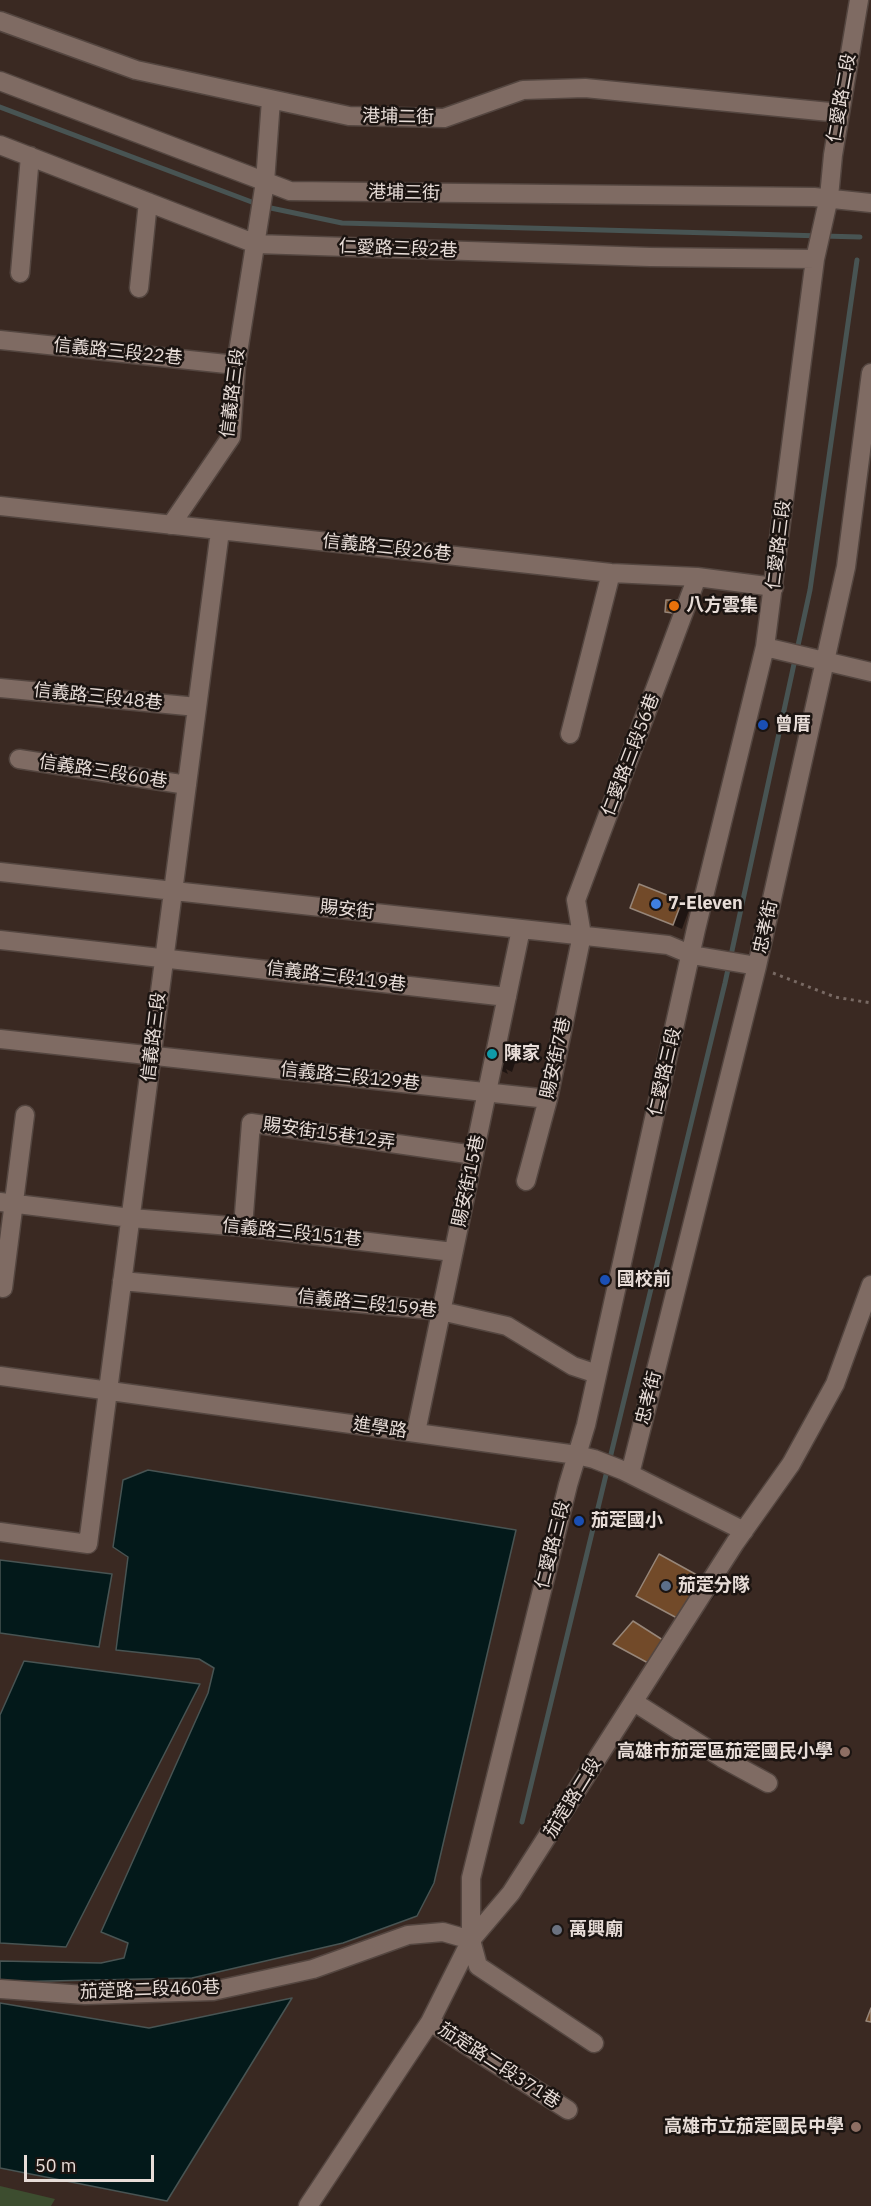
<!DOCTYPE html>
<html>
<head>
<meta charset="utf-8">
<style>
	body { margin:0 }
	#map { position:relative; width:871px; height:2206px; overflow:hidden; background:#3a2922; font-family:"IBM Plex Sans",sans-serif }
	canvas { display:block }
	.scale { position:absolute; left:24px; top:2155px; width:130px; height:27px; box-sizing:border-box; border:3px solid #e8ddd8; border-top:0; padding-left:8px; font-size:18px; line-height:21px; white-space:nowrap; color:#e8ddd8; -webkit-text-stroke:4px #1b1411; paint-order:stroke }
</style>
</head>
<body>
<div id="map">
<canvas width="871" height="2206"></canvas>
<div class="scale">50 m</div>
</div>
<script>
const ctx = document.querySelector('canvas').getContext('2d');
ctx.lineJoin = 'round';
function fillPath(path, color) {
  ctx.fillStyle = color;
  ctx.fill(path, 'evenodd');
}
function shape(rows) {
  const path = new Path2D();
  for (const r of rows) {
    path.moveTo(r[0], r[1]);
    for (let i = 2; i < r.length; i += 2) path.lineTo(r[i], r[i + 1]);
  }
  return path;
}
function trace(path, color, width, dash) {
  ctx.strokeStyle = color;
  ctx.lineWidth = width;
  ctx.lineCap = dash ? 'butt' : 'round';
  ctx.setLineDash(dash || []);
  ctx.stroke(path);
}
function drawText(font, color, halo, rows, align = 'center') {
  ctx.font = font + ' "IBM Plex Sans","Noto Sans TC",sans-serif';
  ctx.lineWidth = 5;
  ctx.setLineDash([]);
  ctx.textBaseline = 'middle';
  ctx.strokeStyle = halo;
  ctx.fillStyle = color;
  for (const [text, x, y, turn = 0] of rows) {
    ctx.save();
    ctx.translate(x, y);
    ctx.rotate((+turn || 0) * Math.PI / 180);
    ctx.textAlign = isNaN(turn) ? turn : align;
    if (halo) ctx.strokeText(text, 0, 0);
    ctx.fillText(text, 0, 0);
    ctx.restore();
  }
}
fillPath(shape([
	[0,2186,55,2199,51,2206,0,2206]
]), '#3d4d2f');
const water = shape([
	[148,1470,516,1530,434,1883,417,1916,343,1943,192,1978,0,1982,0,1961,101,1963,124,1958,128,1943,101,1932,208,1693,214,1668,199,1659,116,1650,128,1557,113,1547,123,1480,148,1470],
	[0,1560,112,1574,99,1647,0,1633,0,1560],
	[24,1661,200,1684,66,1947,0,1943,0,1715,24,1661],
	[292,1998,167,2201,0,2168,0,2003,149,2028,292,1998]
]);
fillPath(water, '#03191a');
trace(water, '#485453', 1.5);
fillPath(shape([
	[681,902,690,907,682,929,632,907],
	[498,1046,517,1057,512,1072,506,1069,508,1074,488,1064],
	[660,1556,720,1589,692,1625]
]), '#0007');
trace(shape([
	[0,107,257,204],
	[266,207,342,223,860,237],
	[522,1822,725,983,810,590,857,260]
]), '#485453', 5);
const building = shape([
	[666,600,683,600,680,614,665,612,666,600],
	[639,884,682,901,673,925,630,908,639,884],
	[659,1554,706,1580,677,1618,636,1596,659,1554],
	[633,1621,666,1642,650,1664,613,1644,633,1621],
	[871,2008,871,2022,866,2021,871,2008]
]);
fillPath(building, '#724a29');
trace(building, '#978679', 1.5);
const minor = shape([
	[0,21,136,70,349,116,444,118,523,90,585,88,840,113],
	[0,81,290,191,814,197,871,203],
	[0,145,256,244,650,257,815,259],
	[20,273,30,156],
	[139,288,148,202],
	[0,340,236,365],
	[0,506,611,573,697,577,774,587],
	[171,525,231,437,236,365,265,182,271,100],
	[765,647,871,672],
	[0,688,197,707],
	[570,734,611,573],
	[19,759,187,785],
	[0,872,668,945,692,955,757,966],
	[0,940,507,997],
	[0,1039,548,1099],
	[526,1181,548,1099,582,935,576,900,697,577],
	[0,1202,131,1218,243,1227,453,1252],
	[243,1227,251,1123,474,1155],
	[122,1281,441,1311,507,1326,573,1366,597,1374],
	[3,1288,25,1115],
	[0,1376,577,1455,594,1459,622,1470,744,1531],
	[416,1432,521,929],
	[630,1474,757,966,846,567,871,373],
	[0,1532,88,1544,220,531],
	[634,1702,722,1758,768,1783],
	[0,1989,85,1995,213,1991,313,1969,408,1935,443,1932,471,1940],
	[430,2022,568,2110],
	[594,2043,478,1966,471,1940,471,1878,568,1485,586,1425,696,929,765,647,815,259,829,197,833,155,859,0],
	[308,2206,430,2022,471,1940,511,1893,735,1543,791,1464,835,1384,871,1285]
]);
trace(minor, '#544640', 21);
trace(shape([
	[773,973,835,997,871,1003]
]), '#786963', 3, [3, 4.5]);
trace(minor, '#7f6b63', 18);
for (const [x, y, r, color] of [
	[674,606,6,"#e8710a"],
	[763,725,6,"#1a4fb4"],
	[656,904,6,"#3f7fe0"],
	[492,1054,6,"#0f9aa8"],
	[605,1280,6,"#1a4fb4"],
	[579,1521,6,"#1a4fb4"],
	[666,1586,6,"#5c6f8a"],
	[845,1752,6,"#8d6e63"],
	[557,1930,6,"#6b7280"],
	[856,2127,6,"#8d6e63"]
]) {
  const dot = new Path2D();
  dot.arc(x, y, r, 0, 2 * Math.PI);
  ctx.fillStyle = color;
  ctx.fill(dot);
  trace(dot, '#1b1411', 2);
}
drawText('18px', '#e8ddd8', '#1b1411', [
	["仁愛路二段",842,98,-80],
	["港埔二街",398,117,1],
	["港埔三街",404,193,1],
	["仁愛路三段2巷",398,249,2],
	["信義路三段22巷",118,352,6],
	["信義路三段",233,393,-83],
	["仁愛路三段",779,545,-83],
	["信義路三段26巷",387,548,6],
	["信義路三段48巷",98,697,6],
	["仁愛路三段56巷",631,755,-69],
	["信義路三段60巷",103,772,9],
	["賜安街",347,910,6],
	["忠孝街",766,927,-78],
	["信義路三段119巷",336,977,7],
	["信義路三段",154,1037,-83],
	["賜安街7巷",556,1058,-78],
	["仁愛路三段",665,1072,-77],
	["信義路三段129巷",350,1077,6],
	["賜安街15巷12弄",329,1134,8],
	["賜安街15巷",469,1181,-78],
	["信義路三段151巷",292,1233,6],
	["信義路三段159巷",367,1304,6],
	["忠孝街",649,1398,-76],
	["進學路",380,1428,8],
	["仁愛路三段",553,1545,-76],
	["茄萣路二段",573,1798,-58],
	["茄萣路二段460巷",150,1990,-2],
	["茄萣路二段371巷",499,2066,33]
]);
drawText('bold 18px', '#e8ddd8', '#1b1411', [
	["八方雲集",686,606],
	["曾厝",775,725],
	["7-Eleven",668,904],
	["陳家",504,1054],
	["國校前",617,1280],
	["茄萣國小",591,1521],
	["茄萣分隊",678,1586],
	["高雄市茄萣區茄萣國民小學",833,1752,"right"],
	["萬興廟",569,1930],
	["高雄市立茄萣國民中學",844,2127,"right"]
], 'left');
</script>
</body>
</html>
